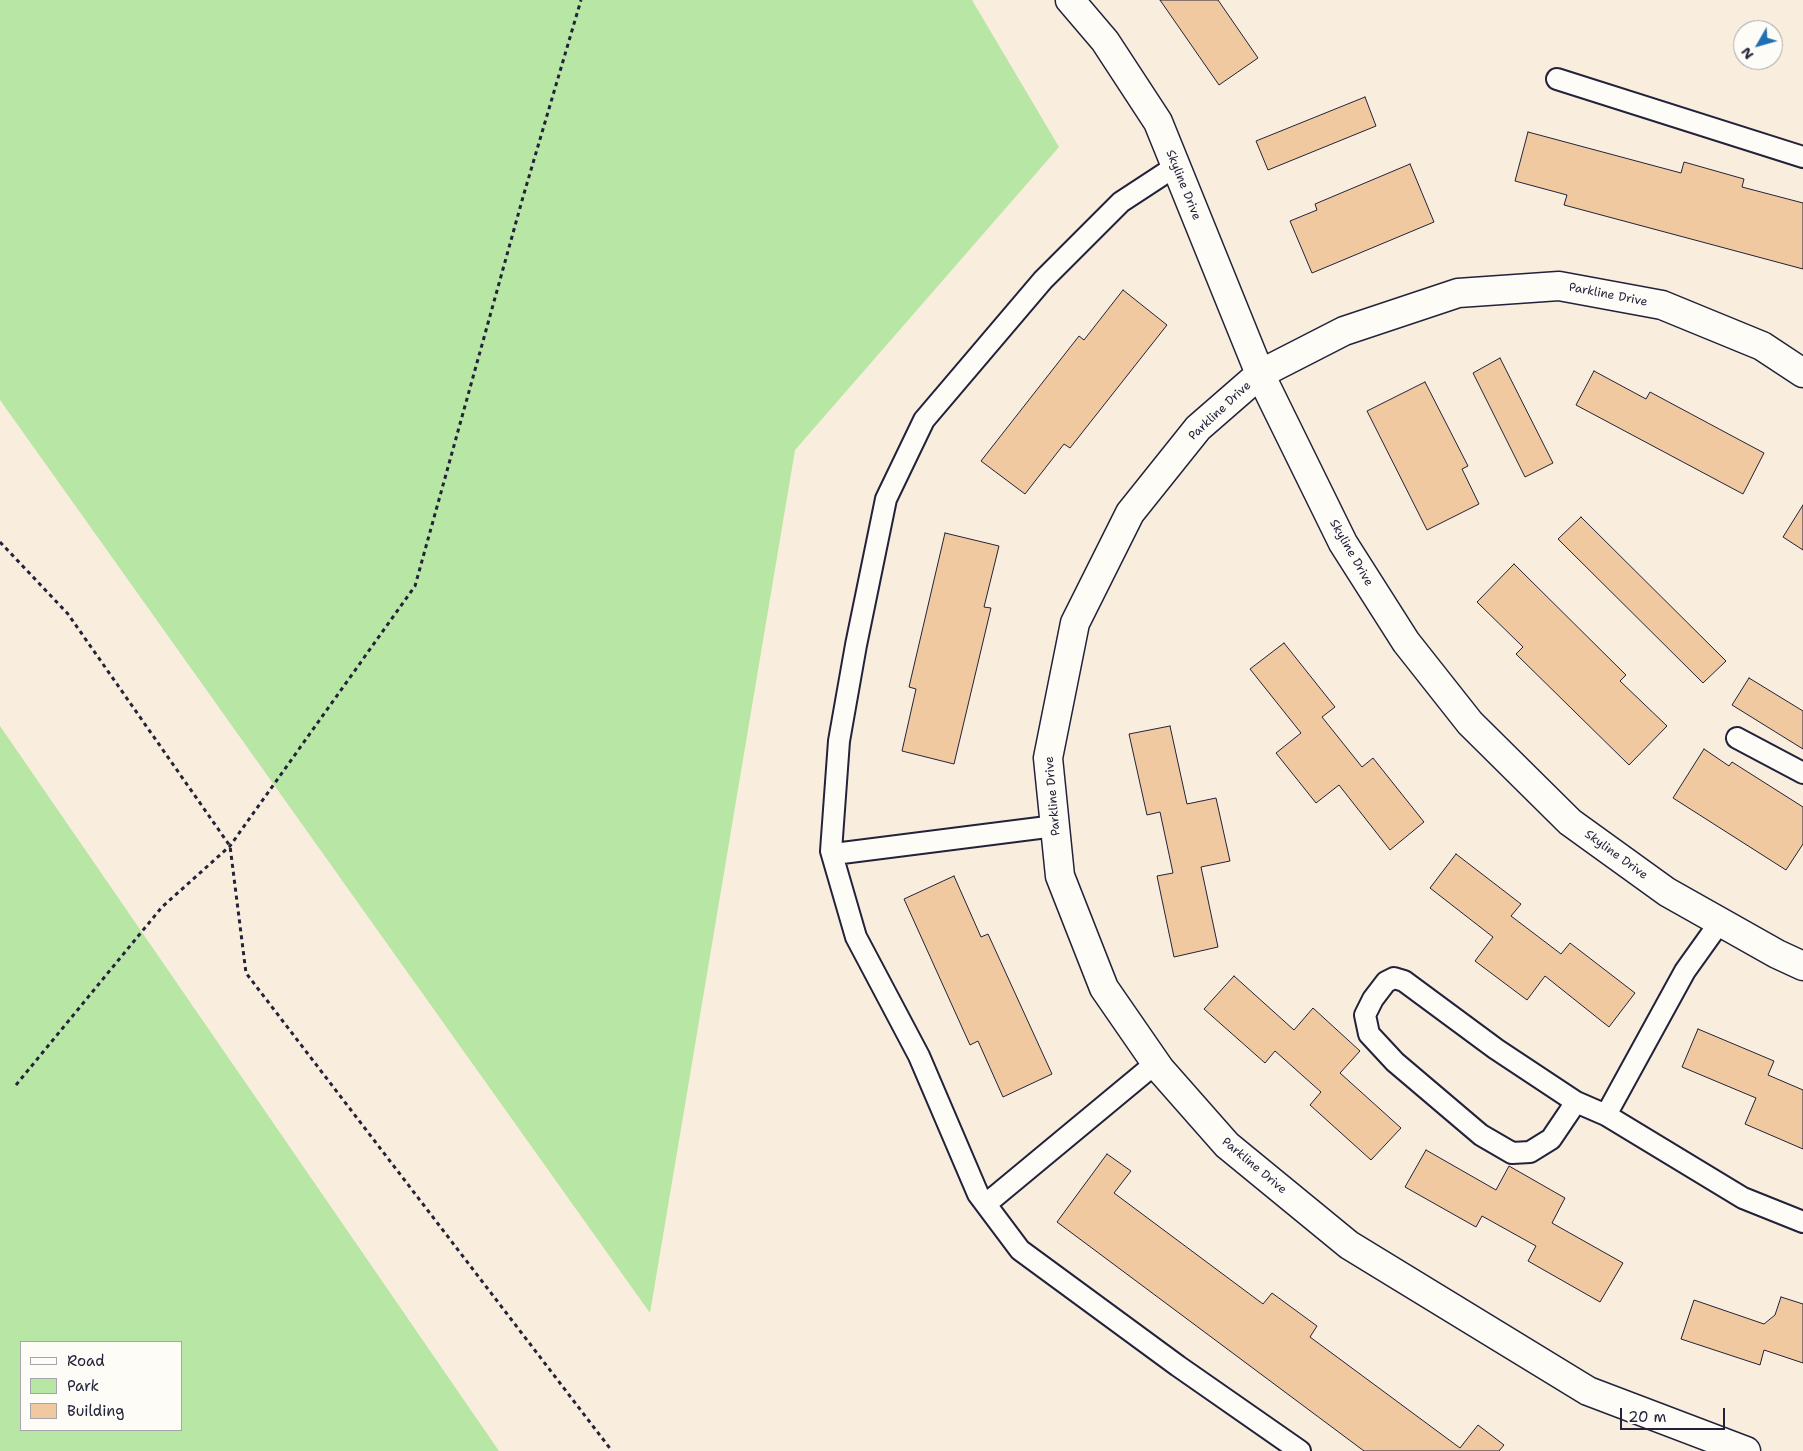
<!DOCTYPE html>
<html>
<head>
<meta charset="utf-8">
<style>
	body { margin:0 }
	#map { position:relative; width:1803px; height:1451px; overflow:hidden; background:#f9eddd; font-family:"Shantell Sans",sans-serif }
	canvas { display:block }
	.legend { position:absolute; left:20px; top:1341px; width:162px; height:90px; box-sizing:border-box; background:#fdfcf7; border:1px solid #a5a5ac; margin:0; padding:6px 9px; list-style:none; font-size:15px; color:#22223b }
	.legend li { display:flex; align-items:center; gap:10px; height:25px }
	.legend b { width:25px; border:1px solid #a5a5ac }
	.north { position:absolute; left:1733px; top:20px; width:50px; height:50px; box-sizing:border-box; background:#fdfcf7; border:1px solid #a5a5ac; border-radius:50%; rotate:232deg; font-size:14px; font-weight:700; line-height:20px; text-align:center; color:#22223b }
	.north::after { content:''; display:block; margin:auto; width:18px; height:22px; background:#1f6fb2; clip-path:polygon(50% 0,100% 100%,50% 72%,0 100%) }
	.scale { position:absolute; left:1620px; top:1408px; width:105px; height:22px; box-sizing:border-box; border:2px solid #22223b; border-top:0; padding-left:6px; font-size:15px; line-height:18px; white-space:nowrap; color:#22223b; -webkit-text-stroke:4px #fdfcf7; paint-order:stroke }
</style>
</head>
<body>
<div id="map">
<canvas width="1803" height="1451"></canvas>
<ul class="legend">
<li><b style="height:6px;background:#fdfcf7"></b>Road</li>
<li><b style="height:14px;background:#b8e6a4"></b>Park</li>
<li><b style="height:14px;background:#f1c9a1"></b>Building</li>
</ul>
<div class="north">N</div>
<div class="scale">20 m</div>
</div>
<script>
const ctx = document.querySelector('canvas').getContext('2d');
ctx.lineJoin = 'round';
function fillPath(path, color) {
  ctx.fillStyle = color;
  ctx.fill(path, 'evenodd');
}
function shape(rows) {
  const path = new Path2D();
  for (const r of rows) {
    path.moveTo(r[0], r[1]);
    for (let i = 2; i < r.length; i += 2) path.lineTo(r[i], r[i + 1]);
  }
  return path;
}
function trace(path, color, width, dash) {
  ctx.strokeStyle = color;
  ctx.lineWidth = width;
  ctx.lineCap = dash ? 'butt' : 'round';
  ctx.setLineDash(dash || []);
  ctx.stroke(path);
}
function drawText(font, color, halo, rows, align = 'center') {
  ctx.font = font + ' "Shantell Sans",sans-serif';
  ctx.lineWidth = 4;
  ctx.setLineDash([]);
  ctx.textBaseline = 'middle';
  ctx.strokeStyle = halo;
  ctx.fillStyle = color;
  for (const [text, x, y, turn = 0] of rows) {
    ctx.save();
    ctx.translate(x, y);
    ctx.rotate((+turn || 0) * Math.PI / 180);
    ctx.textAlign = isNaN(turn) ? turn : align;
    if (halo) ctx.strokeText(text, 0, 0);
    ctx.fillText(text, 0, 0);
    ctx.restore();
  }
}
fillPath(shape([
	[0,0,972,0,1059,147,795,450,650,1313,0,400],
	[0,726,499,1451,0,1451],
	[21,1342,181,1342,181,1430,21,1430]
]), '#b8e6a4');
const building = shape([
	[1160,0,1218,0,1258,58,1219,85,1160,0],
	[1365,97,1376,126,1268,170,1256,141,1365,97],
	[1528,132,1681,173,1684,162,1744,179,1742,187,1803,203,1803,269,1564,205,1567,195,1515,181,1528,132],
	[1410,164,1434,222,1312,273,1290,221,1317,210,1315,204,1410,164],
	[1123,290,1167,325,1070,448,1064,444,1025,494,981,461,1079,336,1084,340,1123,290],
	[1500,358,1553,463,1525,477,1473,373,1500,358],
	[1594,371,1646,399,1650,392,1764,453,1743,494,1576,405,1594,371],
	[1425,382,1468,466,1462,469,1479,504,1427,530,1367,411,1425,382],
	[1803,505,1803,550,1783,537,1803,505],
	[1581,517,1726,661,1703,683,1558,539,1581,517],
	[945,533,999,546,984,607,991,608,954,764,902,751,916,689,909,687,945,533],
	[1514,564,1626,675,1620,681,1667,726,1629,765,1516,654,1523,647,1477,602,1514,564],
	[1284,643,1335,707,1322,717,1362,767,1373,758,1424,822,1390,850,1339,785,1316,803,1276,753,1301,733,1250,669,1284,643],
	[1749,678,1803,711,1803,749,1732,705,1749,678],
	[1170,726,1187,804,1216,798,1230,861,1201,867,1218,947,1174,957,1157,876,1173,873,1160,812,1147,815,1129,734,1170,726],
	[1704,749,1729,766,1732,762,1803,807,1803,844,1786,870,1673,798,1704,749],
	[1456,854,1521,904,1511,916,1561,954,1570,943,1635,993,1609,1027,1545,976,1527,1000,1475,961,1493,937,1430,888,1456,854],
	[954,876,981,937,988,934,1052,1074,1003,1097,978,1041,970,1045,904,899,954,876],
	[1234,976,1294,1030,1313,1008,1360,1051,1340,1073,1401,1128,1371,1160,1310,1105,1321,1092,1275,1051,1265,1063,1204,1009,1234,976],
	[1698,1029,1774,1061,1768,1075,1803,1090,1803,1149,1745,1124,1756,1098,1682,1067,1698,1029],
	[1426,1150,1496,1190,1509,1166,1565,1198,1552,1223,1623,1263,1600,1302,1528,1261,1536,1246,1482,1216,1476,1227,1405,1187,1426,1150],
	[1107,1154,1131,1171,1114,1193,1263,1304,1272,1293,1317,1326,1310,1337,1460,1448,1478,1425,1504,1445,1499,1451,1364,1451,1057,1222,1107,1154],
	[1781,1297,1803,1304,1803,1363,1764,1350,1760,1365,1681,1339,1694,1300,1764,1324,1775,1315,1781,1297]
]);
fillPath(building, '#f1c9a1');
trace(building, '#22223b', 1);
const lane = shape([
	[1557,79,1803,157],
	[1176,166,1121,202,1043,280,924,420,886,499,856,645,839,741,831,851,856,937,919,1056,978,1194,1020,1250,1178,1366,1300,1451],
	[1737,738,1803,773],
	[831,851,842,853,1055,826],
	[1576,1102,1551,1139,1530,1152,1512,1153,1481,1135,1395,1062,1369,1034,1365,1015,1373,999,1386,982,1394,978,1404,981,1496,1049,1576,1102,1606,1115,1743,1198,1803,1222],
	[1606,1115,1685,971,1720,922],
	[986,1204,1156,1063]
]);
const street = shape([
	[1070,0,1105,41,1158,122,1260,374,1343,543,1406,642,1470,723,1570,822,1667,892,1777,954,1803,966],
	[1746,1451,1588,1391,1349,1245,1227,1145,1160,1069,1104,988,1060,876,1048,758,1075,623,1130,513,1198,428,1260,374,1344,331,1458,293,1559,286,1662,305,1762,346,1803,373]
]);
trace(lane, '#22223b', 24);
trace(street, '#22223b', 31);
trace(shape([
	[0,542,68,614,230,846,246,973,612,1451],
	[16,1085,162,907,230,846,415,586,523,197,581,0]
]), '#22223b', 3, [4, 4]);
trace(lane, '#fdfcf7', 20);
trace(street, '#fdfcf7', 28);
drawText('12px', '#22223b', '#fdfcf7', [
	["Skyline Drive",1183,185,68],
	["Parkline Drive",1608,295,11],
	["Parkline Drive",1220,411,-43],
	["Skyline Drive",1351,553,60],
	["Parkline Drive",1053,796,-95],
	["Skyline Drive",1616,855,36],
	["Parkline Drive",1254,1166,40]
]);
</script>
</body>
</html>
